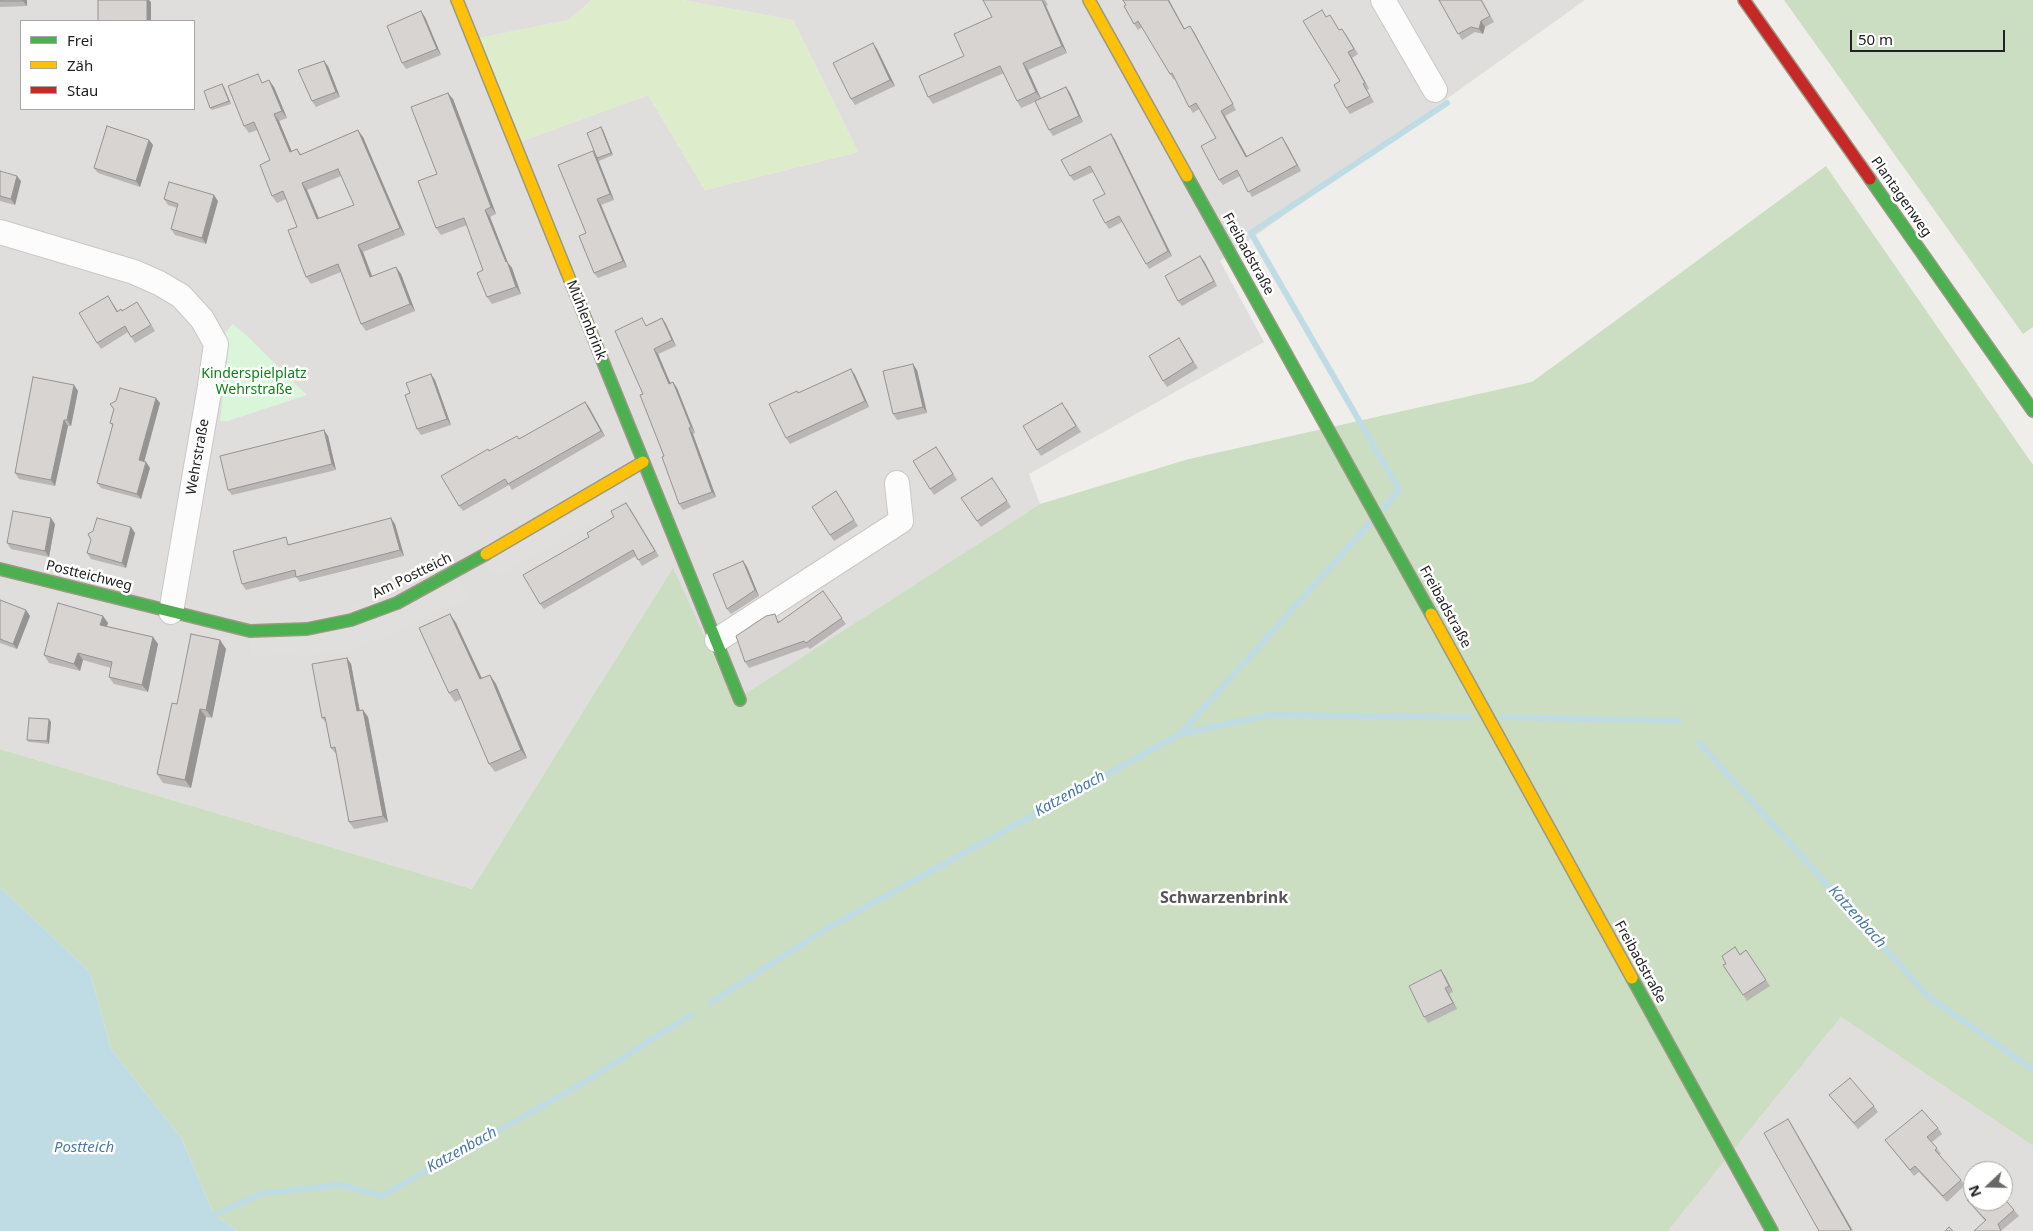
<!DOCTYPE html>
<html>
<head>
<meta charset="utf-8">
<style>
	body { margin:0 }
	#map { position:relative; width:2033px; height:1231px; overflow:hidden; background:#f0eeeb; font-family:"Noto Sans",sans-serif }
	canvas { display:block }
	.legend { position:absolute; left:20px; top:20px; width:175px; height:90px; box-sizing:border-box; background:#fff; border:1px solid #a7a7a7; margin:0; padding:6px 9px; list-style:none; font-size:15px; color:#222 }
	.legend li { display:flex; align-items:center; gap:10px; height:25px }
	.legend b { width:25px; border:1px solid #a7a7a7 }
	.north { position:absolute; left:1963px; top:1161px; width:50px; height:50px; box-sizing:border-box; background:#fff; border:1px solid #a7a7a7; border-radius:50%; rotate:249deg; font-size:14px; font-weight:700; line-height:20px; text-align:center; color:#222 }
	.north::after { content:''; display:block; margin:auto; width:18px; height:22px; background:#6a6968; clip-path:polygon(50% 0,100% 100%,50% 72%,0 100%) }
	.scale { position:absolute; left:1850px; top:30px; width:155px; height:22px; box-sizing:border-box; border:2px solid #222; border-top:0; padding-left:6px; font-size:15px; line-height:18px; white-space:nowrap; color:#222; -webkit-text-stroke:4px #fff; paint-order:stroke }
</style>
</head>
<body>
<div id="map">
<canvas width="2033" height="1231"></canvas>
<ul class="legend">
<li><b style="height:6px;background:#4caf50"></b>Frei</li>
<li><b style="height:6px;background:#ffc107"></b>Zäh</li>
<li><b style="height:6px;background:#c62828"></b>Stau</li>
</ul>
<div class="north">N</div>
<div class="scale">50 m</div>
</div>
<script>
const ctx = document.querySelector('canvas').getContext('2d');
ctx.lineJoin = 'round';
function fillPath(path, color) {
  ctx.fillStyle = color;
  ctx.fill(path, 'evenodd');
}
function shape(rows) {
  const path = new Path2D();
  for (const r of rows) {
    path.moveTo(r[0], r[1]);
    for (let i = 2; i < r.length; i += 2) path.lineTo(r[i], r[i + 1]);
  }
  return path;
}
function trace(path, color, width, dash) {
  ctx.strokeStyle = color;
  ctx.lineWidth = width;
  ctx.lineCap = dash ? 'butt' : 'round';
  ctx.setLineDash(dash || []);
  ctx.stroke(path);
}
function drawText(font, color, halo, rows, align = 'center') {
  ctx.font = font + ' "Noto Sans",sans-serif';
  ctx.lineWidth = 5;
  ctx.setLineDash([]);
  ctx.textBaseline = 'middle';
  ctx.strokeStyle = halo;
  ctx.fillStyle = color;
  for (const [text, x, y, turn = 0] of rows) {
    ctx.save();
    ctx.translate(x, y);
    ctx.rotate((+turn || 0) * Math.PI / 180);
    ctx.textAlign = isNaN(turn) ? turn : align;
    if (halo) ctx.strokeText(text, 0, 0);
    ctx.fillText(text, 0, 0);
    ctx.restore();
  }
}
fillPath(shape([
	[0,0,592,0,569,20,480,38,522,141,648,95,705,190,858,152,793,20,682,0,1585,0,1220,261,1264,342,1029,474,1040,504,733,702,673,569,472,889,0,749],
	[21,21,194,21,194,109,21,109],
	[1841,1017,2033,1146,2033,1231,1668,1231],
	[1973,1171,2003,1171,2003,1201,1973,1201]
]), '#dfdedc');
fillPath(shape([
	[592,0,682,0,793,20,858,152,705,190,648,95,522,141,480,38,568,20]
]), '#ddeccb');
fillPath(shape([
	[1784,0,2033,0,2033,327,2023,334],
	[1826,166,2033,465,2033,1146,1841,1017,1668,1231,238,1231,214,1215,182,1139,111,1049,90,972,0,887,0,749,472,889,673,568,734,701,1040,504,1189,459,1532,382]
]), '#cbdec1');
fillPath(shape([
	[233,324,245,334,307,395,228,421,220,421,229,345,225,333]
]), '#daf5da');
fillPath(shape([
	[622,485,625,501,546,549,498,576,483,564],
	[458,579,468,598,396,633,344,651,306,656,293,654,250,655,250,635]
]), '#e0dfde');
fillPath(shape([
	[0,887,90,972,111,1049,182,1139,214,1215,238,1231,0,1231]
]), '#bfdbe3');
trace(shape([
	[1381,510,1399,490,1251,233,1447,103],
	[1502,717,1679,721],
	[1180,734,1371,522],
	[1699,743,1929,997,2033,1070],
	[710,1003,824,930,1180,734,1269,715,1469,717],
	[214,1215,263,1193,341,1185,381,1196,583,1083,692,1014]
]), '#bfdbe3', 6);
const street = shape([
	[1383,0,1435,90],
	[0,232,134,272,159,283,181,296,202,319,216,344,210,386,171,612],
	[717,640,901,521,897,483]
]);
const fast = shape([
	[1187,176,1431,614],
	[1870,179,2033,411],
	[599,352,740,700],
	[0,569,250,631,307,629,351,620,397,603,486,554],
	[1632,978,1772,1231]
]);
const slow = shape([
	[457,0,599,352],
	[1089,0,1187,176],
	[486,554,643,462],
	[1431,614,1632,978]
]);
const jam = shape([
	[1744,0,1870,179]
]);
trace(street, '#c9c8c7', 26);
trace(fast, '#999a82', 14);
trace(slow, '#999a82', 14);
trace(jam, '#999a82', 14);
trace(street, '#fdfcfc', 24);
trace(fast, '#4caf50', 11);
trace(slow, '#ffc107', 11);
trace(jam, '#c62828', 11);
fillPath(shape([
	[0,0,27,0,27,6,0,7],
	[983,0,1045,0,1048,5,1046,6,1067,53,1028,70,1041,98,1066,87,1070,93,1083,122,1053,136,1049,130,1035,102,1021,108,1017,101,1004,73,933,104,928,97,964,56,992,17],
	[1439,0,1482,0,1494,22,1485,27,1483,34,1475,32,1462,40],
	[1126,5,1185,29,1190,26,1194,32,1236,110,1225,116,1247,156,1282,137,1301,171,1252,197,1240,176,1223,185,1219,180,1216,138,1199,109,1193,113,1189,107,1175,79,1174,80,1170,74,1142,27,1138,30,1134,24],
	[425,17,441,55,406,69,402,63],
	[1327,17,1334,21,1339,30,1346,34,1358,54,1352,58,1369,89,1367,90,1374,102,1350,114,1346,108,1340,81],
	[873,43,877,49,895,86,855,105,851,99],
	[328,66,340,97,316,107,312,101],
	[263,82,274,87,287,118,279,121,292,152,297,149,301,154,363,137,405,235,363,252,372,276,401,274,415,311,366,331,361,324,341,272,311,284,306,277,297,227,286,199,277,203,272,196,270,160,257,130,249,133,244,126],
	[341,176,354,205,319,218,307,190],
	[224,87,231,104,212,110,210,108],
	[453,99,496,214,490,217,508,263,512,268,521,294,492,304,487,297,483,270,467,225,441,235,436,228,437,174],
	[603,130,613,155,599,161,598,160,614,200,601,205,627,267,598,278,594,273,596,155],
	[1111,134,1115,140,1172,256,1149,269,1122,222,1109,229,1105,223,1105,194,1093,172,1074,181,1070,176],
	[149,140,153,145,140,187,98,173,94,168],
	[0,171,21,181,15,205,0,201],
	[164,199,218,201,206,244,175,235,171,229,177,208,168,205],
	[1204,261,1217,286,1182,306,1178,301],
	[112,302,118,311,141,308,155,331,135,343,128,332,101,349,97,343],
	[662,318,666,324,676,346,658,354,670,383,673,382,677,388,695,433,693,434,716,497,683,510,679,504,643,394,647,325],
	[1179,338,1198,368,1167,387,1163,381],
	[851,369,855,375,869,407,790,444,786,438,799,393],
	[917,370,927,413,897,420,893,414],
	[435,380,451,425,421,435,417,429,410,393],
	[78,391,71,426,68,426,55,486,19,479,15,473],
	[585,402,605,436,512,490,509,485,463,511,459,506,520,439],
	[160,403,144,462,146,462,150,468,141,499,101,488,97,483,113,426,110,423,114,410,110,404],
	[1066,408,1081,432,1041,456,1037,450],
	[328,436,336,470,232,495,228,490],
	[940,452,957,480,934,495,930,489],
	[992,478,1011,507,981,527,961,498],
	[840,497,858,526,834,541,830,535],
	[630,508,659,556,642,566,636,556,544,609,540,604,589,537],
	[55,524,49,557,11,549,7,543],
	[395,524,404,556,300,582,296,577,246,590,242,584,290,543,290,544],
	[131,527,135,533,126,568,91,559,87,553],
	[743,561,747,567,759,596,731,614,727,609],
	[823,591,846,624,810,649,808,647,749,668,745,662,779,620,780,622],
	[0,600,26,610,30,616,17,649,0,643],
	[450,614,456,623,481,678,490,675,496,684,527,758,495,772,489,764,461,699,455,702,449,693],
	[103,616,108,623,107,626,153,637,158,644,148,692,114,684,109,677,111,668,83,660,80,671,49,663,44,655],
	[220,640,226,649,212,718,206,717,191,788,163,783,157,774,177,704],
	[347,658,351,664,360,711,363,710,368,717,388,822,354,829,349,822,337,754,336,754,331,748,326,723,322,718],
	[51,722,49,744,29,742,27,740],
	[1746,950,1770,986,1747,1001,1723,965],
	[1445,976,1453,992,1449,994,1457,1009,1428,1023,1424,1017],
	[1829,1095,1874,1106,1878,1112,1858,1129],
	[1938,1128,1942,1134,1932,1142,1941,1154,1939,1155,1961,1180,1965,1185,1947,1202,1919,1172,1914,1176,1885,1140],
	[1967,1200,2014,1210,2019,1216,2002,1230,1985,1221]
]), '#b9b6b5');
fillPath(shape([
	[23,0,27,0,27,6,23,1],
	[147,0,149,0,151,2,151,21,147,21],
	[1042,0,1046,6,1067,53,1062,46],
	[1168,0,1169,0,1188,35,1184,29],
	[421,11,425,17,441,55,437,49],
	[1481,21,1485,27,1483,34,1479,29],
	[1190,26,1194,32,1236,110,1233,104],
	[873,43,877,49,895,86,890,80],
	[1348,52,1352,58,1369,89,1365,83],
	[324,61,328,66,340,97,336,92],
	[1023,63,1028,70,1041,99,1036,92],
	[269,80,274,87,287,118,282,111],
	[222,84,224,87,231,104,229,101],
	[1066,87,1070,93,1083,122,1079,116],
	[448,93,453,99,496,214,491,207],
	[1221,111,1225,116,1250,162,1246,157],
	[274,114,279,121,295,159,290,152],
	[601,127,603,130,613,155,611,153],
	[358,130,363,137,405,235,400,228],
	[1111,134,1115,140,1172,256,1168,251],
	[1282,137,1286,143,1301,171,1297,165],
	[149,140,153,145,140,187,136,181],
	[593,151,597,157,614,200,610,194],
	[17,176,21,181,15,205,11,199],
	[302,183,307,190,322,226,317,219],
	[214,195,218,201,206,244,202,238],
	[597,199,601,205,627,267,623,261],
	[485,210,490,217,508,263,512,268,521,294,516,287],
	[358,245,363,252,375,284,370,277],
	[1200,256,1204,261,1217,286,1214,281],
	[396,267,401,274,415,311,410,304],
	[662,318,666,324,676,346,672,340],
	[654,349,658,354,673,389,669,384],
	[913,364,917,370,927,413,923,407],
	[851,369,855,375,869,407,865,401],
	[431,374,435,380,451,425,447,419],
	[673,382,677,388,695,433,691,427],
	[74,385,78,391,71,426,67,420],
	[156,398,160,403,143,466,139,460],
	[585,402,589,407,605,436,601,431],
	[64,420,68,426,55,486,51,480],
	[689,428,693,434,716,497,712,492],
	[324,430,328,436,336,470,332,464],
	[146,462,150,468,141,499,137,494],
	[51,518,55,524,49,557,45,551],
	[391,518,395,524,404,556,400,550],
	[131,527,135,533,126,568,122,563],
	[743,561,747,567,759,596,755,590],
	[26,610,30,616,17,649,13,644],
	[450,614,456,623,486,687,480,679],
	[103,616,108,623,105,632,100,625],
	[153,637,158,644,148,692,142,685],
	[220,640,226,649,212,718,206,710],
	[78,653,83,660,80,671,74,664],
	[347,658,351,664,361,718,357,711],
	[490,675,496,684,527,758,521,750],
	[200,709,206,717,191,788,185,780],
	[363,710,368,717,388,822,383,816],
	[49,719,51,722,49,744,47,741],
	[1441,970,1445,976,1453,992,1449,986],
	[1445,988,1449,994,1457,1009,1453,1003],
	[1788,1119,1792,1125,1853,1231,1851,1230]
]), '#969493');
const building = shape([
	[0,0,23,0,23,1,0,1,0,0],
	[98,0,147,0,147,21,98,21,98,0],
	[983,0,1042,0,1062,46,1023,63,1036,92,1017,101,1000,66,928,97,919,76,964,56,954,34,992,17,983,0],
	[1123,0,1168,0,1184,29,1190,26,1233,104,1221,111,1246,157,1282,137,1297,165,1248,192,1237,170,1219,180,1201,146,1216,138,1196,103,1189,107,1172,73,1170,74,1138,21,1134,24,1124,6,1126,5,1123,0],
	[1439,0,1481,0,1490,16,1481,21,1479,29,1471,27,1458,34,1439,0],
	[1322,10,1326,17,1330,15,1339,30,1342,29,1354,49,1348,52,1365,83,1363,84,1370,96,1346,108,1334,85,1340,81,1303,21,1322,10],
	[421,11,437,49,402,63,387,26,421,11],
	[873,43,890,80,851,99,833,63,873,43],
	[324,61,336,92,312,101,298,70,324,61],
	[258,74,262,83,269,80,282,111,274,114,290,152,297,149,300,155,358,130,400,228,358,245,370,277,396,267,410,304,361,324,338,264,306,277,288,230,297,227,283,191,272,196,260,165,270,160,254,122,244,126,228,86,258,74],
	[338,169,354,205,317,219,302,183,338,169],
	[222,84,229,101,210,108,204,91,222,84],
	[1066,87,1079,116,1049,130,1035,101,1066,87],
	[448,93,491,207,485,210,506,262,507,261,516,287,487,297,477,273,483,270,464,218,436,228,418,181,437,174,411,107,448,93],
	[107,126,149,140,136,181,94,168,107,126],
	[601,127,611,153,597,158,587,133,601,127],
	[1111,134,1168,251,1146,264,1119,216,1105,223,1093,200,1105,194,1090,166,1070,176,1061,160,1111,134],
	[593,151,610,194,597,199,623,261,594,273,579,236,586,233,558,165,593,151],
	[0,171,17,176,11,199,0,196,0,171],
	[169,182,214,195,202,238,171,229,178,204,164,199,169,182],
	[1200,256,1214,281,1178,301,1165,276,1200,256],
	[108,296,117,312,121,309,122,311,137,302,151,325,131,337,125,326,97,343,79,313,108,296],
	[642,318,646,326,662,318,672,340,654,349,669,384,673,382,691,427,689,428,712,492,679,504,662,457,664,456,640,395,643,394,615,331,642,318],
	[1179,338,1193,362,1163,381,1149,356,1179,338],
	[913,364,923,407,893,414,883,371,913,364],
	[851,369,865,401,786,438,769,404,797,391,798,393,851,369],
	[431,374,447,419,417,429,405,395,410,393,406,383,431,374],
	[33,377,74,385,67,420,64,420,51,480,15,473,33,377],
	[120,388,156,398,139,460,146,462,137,494,97,483,113,424,110,423,114,409,110,404,116,401,120,388],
	[585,402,601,431,508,484,505,479,459,506,441,476,488,449,489,451,517,436,519,439,585,402],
	[1062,403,1076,426,1037,450,1023,426,1062,403],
	[324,430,332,464,228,490,220,456,324,430],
	[936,447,953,474,930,489,913,461,936,447],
	[992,478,1007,501,977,521,961,498,992,478],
	[836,491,854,520,830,535,812,507,836,491],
	[626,503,655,551,638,560,633,550,540,604,523,575,589,537,587,533,614,517,611,511,626,503],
	[13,511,51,518,45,551,7,543,13,511],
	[97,518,131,527,122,563,87,553,91,540,88,534,93,531,97,518],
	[391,518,400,550,296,577,295,570,242,584,233,551,286,537,288,545,391,518],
	[743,561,755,590,727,609,713,574,743,561],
	[823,591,842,618,806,643,804,641,745,662,736,636,766,616,775,614,778,623,823,591],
	[0,600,26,610,13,644,0,639,0,600],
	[58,603,103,616,100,625,153,637,142,685,109,677,112,662,78,653,74,664,44,655,58,603],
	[450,614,480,679,490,675,521,750,489,764,457,689,449,693,419,628,450,614],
	[191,634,220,640,206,710,200,709,185,780,157,774,172,703,177,704,191,634],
	[347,658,357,711,363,710,383,816,349,822,335,747,331,748,325,717,322,718,312,664,347,658],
	[29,718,49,719,47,741,27,740,29,718],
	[1735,947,1740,955,1746,950,1766,980,1743,995,1723,965,1726,964,1722,956,1735,947],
	[1441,970,1449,986,1445,988,1453,1003,1424,1017,1409,986,1441,970],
	[1850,1078,1874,1106,1854,1123,1829,1095,1850,1078],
	[1922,1110,1938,1128,1927,1137,1937,1148,1935,1150,1961,1180,1943,1196,1915,1166,1910,1170,1885,1140,1922,1110],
	[1788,1119,1851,1230,1849,1231,1819,1231,1764,1133,1788,1119],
	[1973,1195,1973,1201,2003,1201,2003,1197,2014,1210,1998,1224,2001,1231,1974,1231,1986,1220,1967,1200,1973,1195],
	[1949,1227,1953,1231,1945,1231,1949,1227]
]);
fillPath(building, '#d7d4d2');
trace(building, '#969493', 1);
drawText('14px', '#222', '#fff', [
	["Plantagenweg",1901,197,55],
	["Freibadstraße",1248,254,61],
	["Mühlenbrink",586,320,68],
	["Wehrstraße",198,457,-80],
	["Postteichweg",89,576,14],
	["Am Postteich",412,576,-26],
	["Freibadstraße",1445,607,61],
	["Freibadstraße",1640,962,61]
]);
drawText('14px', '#0c8416', '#fff', [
	["Kinderspielplatz",254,374],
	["Wehrstraße",254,390]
]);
drawText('italic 15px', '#4a7aab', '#fff', [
	["Katzenbach",1070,794,-29],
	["Katzenbach",1857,917,48],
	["Postteich",84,1148],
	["Katzenbach",462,1150,-29]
]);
drawText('bold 16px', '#555', '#fff', [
	["Schwarzenbrink",1224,898]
]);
</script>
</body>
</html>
